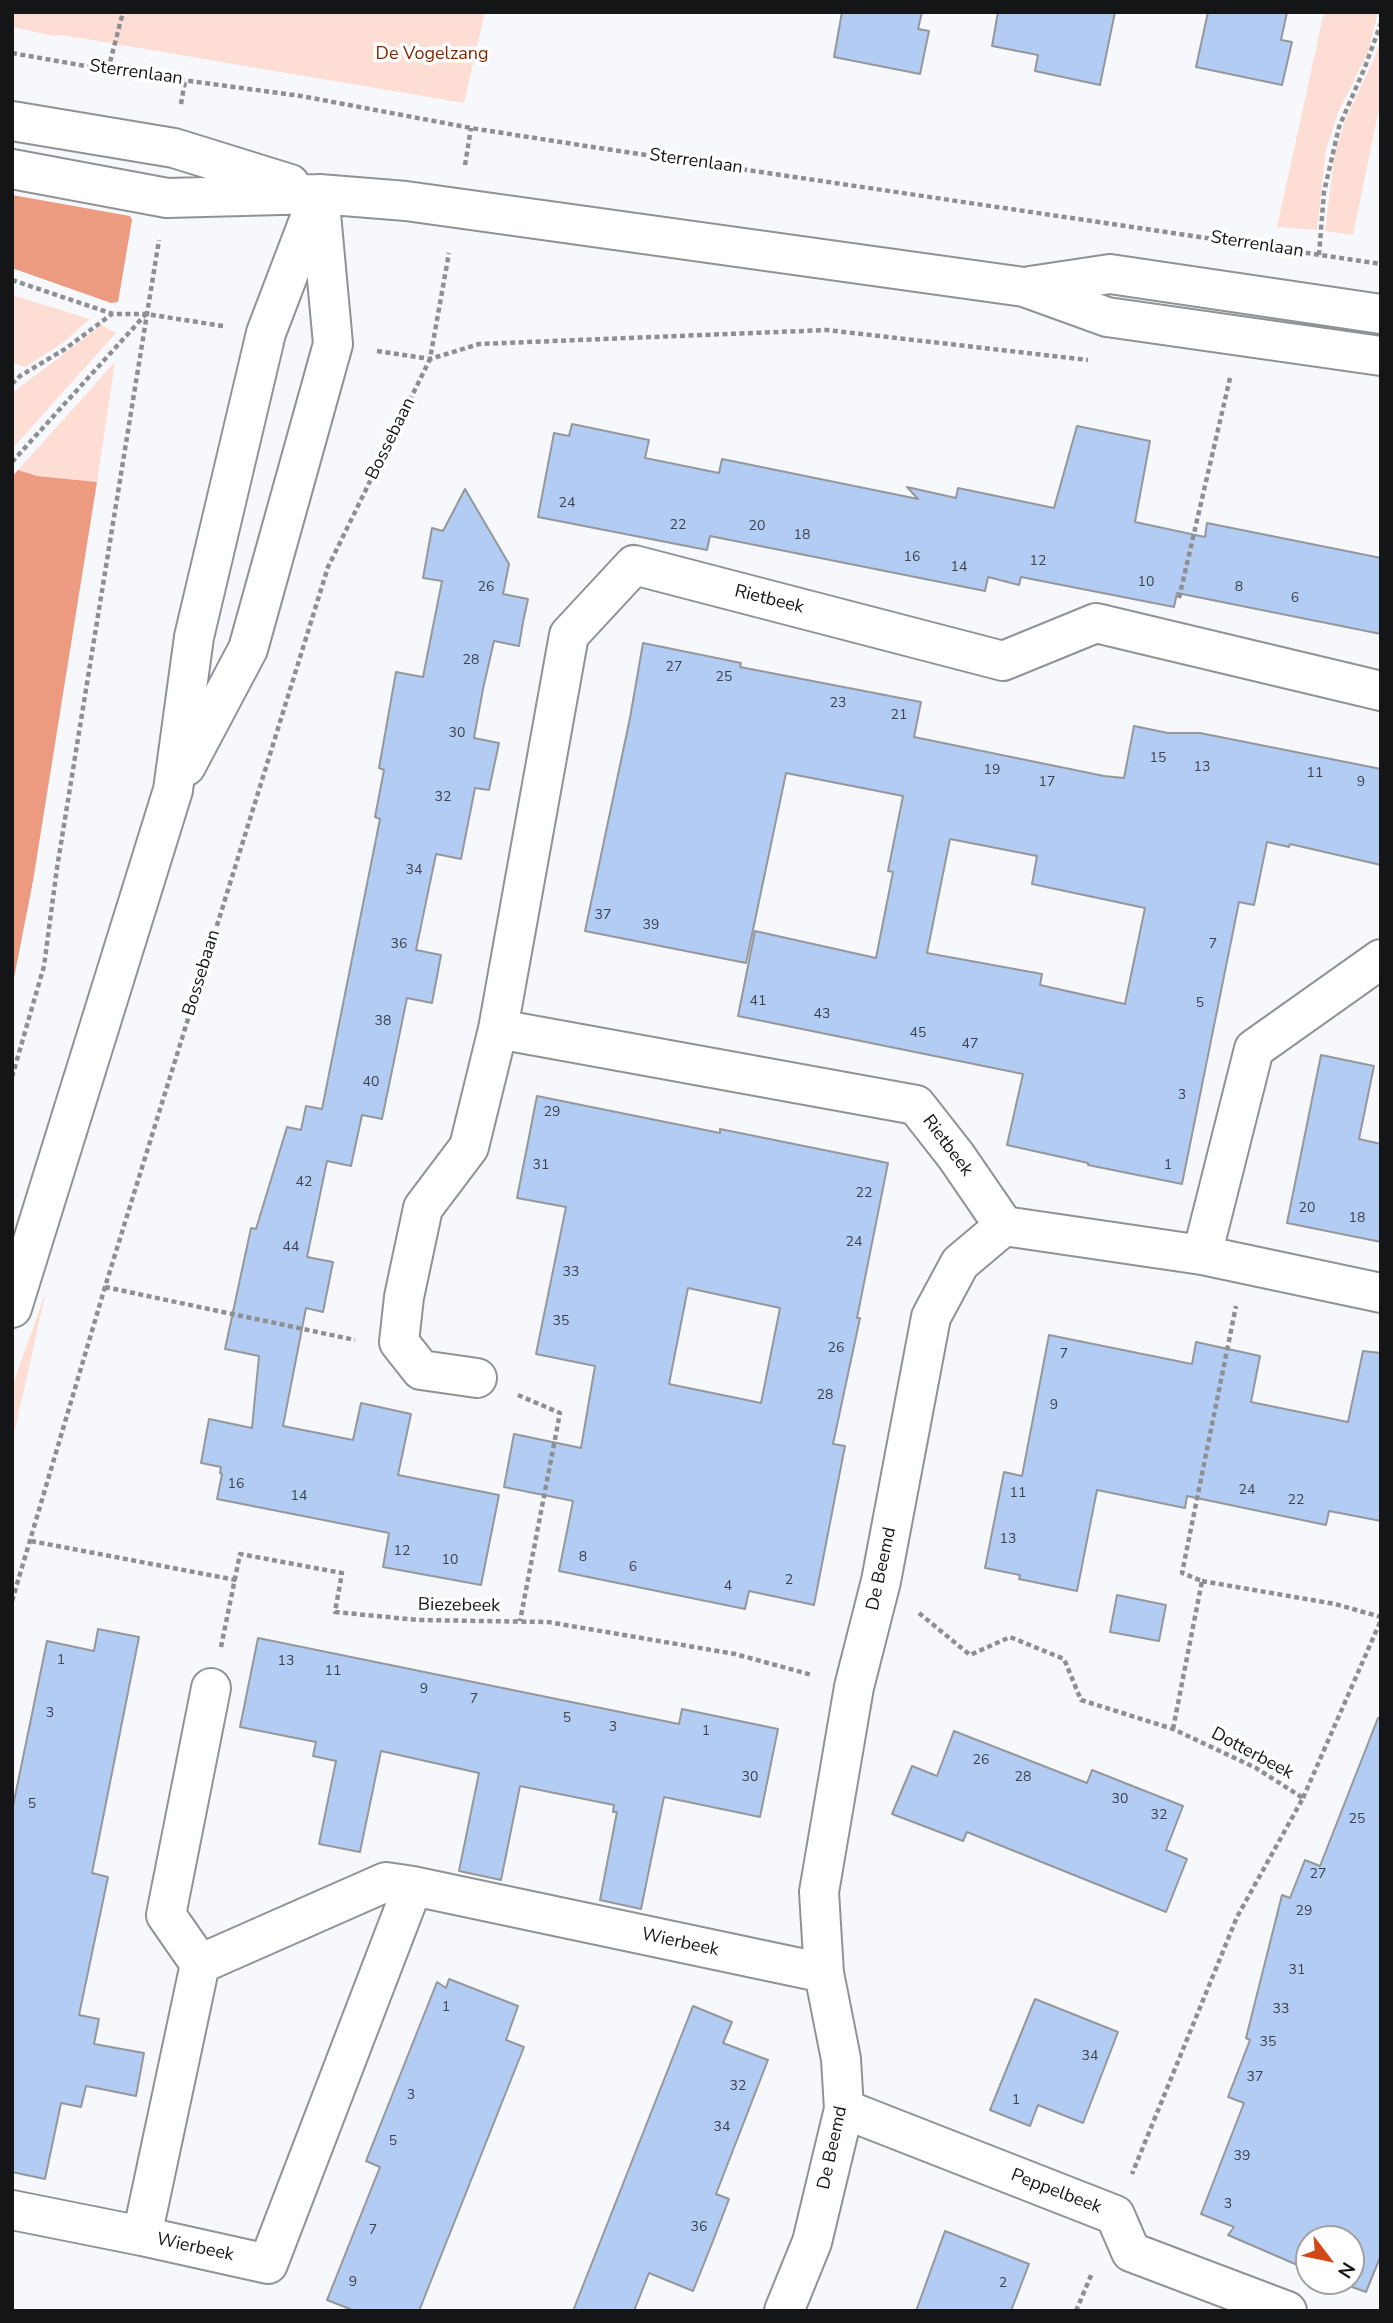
<!DOCTYPE html>
<html>
<head>
<meta charset="utf-8">
<style>
	body { margin:0 }
	#map { position:relative; width:1393px; height:2323px; overflow:hidden; background:#f6f8fc; font-family:"Nunito Sans",sans-serif }
	canvas { display:block }
	.frame { position:absolute; inset:0; border:14px solid #141516; pointer-events:none }
	.north { position:absolute; left:1295px; top:2225px; width:70px; height:70px; box-sizing:border-box; background:#fff; border:2px solid #a1a1a2; border-radius:50%; rotate:122deg; font-size:19px; font-weight:700; line-height:28px; text-align:center; color:#141516 }
	.north::after { content:''; display:block; margin:auto; width:24px; height:32px; background:#cf4815; clip-path:polygon(50% 0,100% 100%,50% 72%,0 100%) }
</style>
</head>
<body>
<div id="map">
<canvas width="1393" height="2323"></canvas>
<div class="frame"></div>
<div class="north">N</div>
</div>
<script>
const ctx = document.querySelector('canvas').getContext('2d');
ctx.lineJoin = 'round';
function fillPath(path, color) {
  ctx.fillStyle = color;
  ctx.fill(path, 'evenodd');
}
function shape(rows) {
  const path = new Path2D();
  for (const r of rows) {
    path.moveTo(r[0], r[1]);
    for (let i = 2; i < r.length; i += 2) path.lineTo(r[i], r[i + 1]);
  }
  return path;
}
function trace(path, color, width, dash) {
  ctx.strokeStyle = color;
  ctx.lineWidth = width;
  ctx.lineCap = dash ? 'butt' : 'round';
  ctx.setLineDash(dash || []);
  ctx.stroke(path);
}
function drawText(font, color, halo, rows, align = 'center') {
  ctx.font = font + ' "Nunito Sans",sans-serif';
  ctx.lineWidth = 7;
  ctx.setLineDash([]);
  ctx.textBaseline = 'middle';
  ctx.strokeStyle = halo;
  ctx.fillStyle = color;
  for (const [text, x, y, turn = 0] of rows) {
    ctx.save();
    ctx.translate(x, y);
    ctx.rotate((+turn || 0) * Math.PI / 180);
    ctx.textAlign = isNaN(turn) ? turn : align;
    if (halo) ctx.strokeText(text, 0, 0);
    ctx.fillText(text, 0, 0);
    ctx.restore();
  }
}
fillPath(shape([
	[12,12,485,12,464,103,62,35,54,36,12,27],
	[1324,12,1378,12,1368,52,1338,113,1326,150,1317,230,1277,227],
	[1381,38,1381,99,1353,235,1325,231,1335,152,1346,118,1374,59],
	[12,295,90,319,64,342,25,367,12,363],
	[102,325,116,333,12,449,12,393],
	[115,362,97,482,37,476,18,470],
	[46,1291,12,1443,12,1387]
]), '#fdddd4');
fillPath(shape([
	[12,195,130,216,132,220,118,302,111,303,12,268],
	[18,470,37,476,97,482,33,881,12,988,12,477]
]), '#ec9b81');
const building = shape([
	[842,12,922,12,918,29,929,31,920,74,834,57,842,12],
	[998,12,1115,12,1100,85,1035,71,1038,55,992,46,998,12],
	[1208,12,1287,12,1281,40,1292,42,1282,85,1196,67,1208,12],
	[572,424,649,440,645,458,719,473,722,459,918,499,907,487,956,498,958,488,1054,508,1077,426,1150,441,1135,522,1205,537,1207,523,1381,558,1381,634,1177,593,1174,607,1021,577,1019,585,988,577,985,591,710,536,707,550,538,517,554,433,569,436,572,424],
	[465,489,509,564,503,594,528,599,523,622,519,646,494,641,483,689,474,738,499,743,489,790,475,788,461,859,436,854,416,950,441,955,432,1003,407,998,382,1119,362,1115,351,1166,327,1161,307,1257,333,1262,323,1312,306,1308,283,1426,353,1440,361,1403,411,1414,398,1475,499,1495,481,1585,383,1567,389,1533,217,1499,222,1474,220,1473,221,1467,201,1463,209,1419,252,1428,259,1356,225,1349,251,1228,256,1229,287,1127,301,1130,306,1106,322,1109,380,819,375,817,384,770,379,768,396,672,423,677,442,581,423,578,432,528,443,531,465,489],
	[643,643,741,663,740,667,921,702,914,737,1104,776,1124,778,1134,726,1168,733,1200,733,1381,769,1381,865,1290,844,1289,847,1267,842,1254,905,1239,902,1182,1184,1088,1165,1088,1163,1007,1145,1023,1074,738,1016,755,931,876,958,893,872,888,871,903,796,786,773,746,963,585,931,630,718,643,643],
	[950,839,1037,856,1032,884,1145,908,1125,1004,1040,985,1042,974,927,953,950,839],
	[1321,1055,1374,1066,1359,1139,1381,1144,1381,1242,1287,1223,1321,1055],
	[537,1096,720,1133,720,1129,888,1163,857,1318,860,1318,833,1444,845,1446,814,1605,749,1591,745,1609,559,1571,573,1501,504,1487,514,1434,581,1448,595,1366,536,1354,566,1207,517,1198,537,1096],
	[688,1288,780,1308,761,1403,669,1384,688,1288],
	[1049,1335,1192,1364,1196,1342,1260,1356,1251,1402,1348,1422,1363,1351,1381,1353,1381,1521,1329,1511,1326,1525,1187,1496,1185,1508,1097,1490,1077,1591,1019,1579,1020,1575,985,1568,1004,1472,1022,1476,1049,1335],
	[1117,1595,1166,1605,1159,1641,1110,1632,1117,1595],
	[98,1629,139,1637,92,1873,108,1877,79,2015,99,2019,94,2044,144,2053,136,2096,86,2086,81,2107,61,2103,45,2179,12,2172,12,1811,47,1641,94,1651,98,1629],
	[258,1638,679,1724,682,1709,778,1729,760,1817,664,1797,641,1909,600,1900,617,1812,613,1812,614,1805,520,1786,501,1880,459,1871,479,1773,381,1751,360,1852,319,1844,336,1761,313,1756,316,1742,240,1727,258,1638],
	[1378,1718,1381,1718,1381,2255,1366,2292,1335,2281,1351,2281,1351,2239,1309,2239,1309,2270,1228,2235,1234,2227,1201,2214,1244,2103,1228,2097,1250,2040,1246,2038,1282,1895,1290,1898,1305,1860,1320,1866,1378,1718],
	[954,1731,1087,1783,1092,1770,1183,1806,1166,1850,1187,1859,1166,1912,967,1832,963,1841,892,1814,912,1766,937,1776,954,1731],
	[449,1979,518,2006,506,2040,524,2047,419,2311,355,2311,327,2300,380,2167,366,2161,437,1982,446,1988,449,1979],
	[1035,1999,1118,2032,1083,2123,1038,2105,1030,2126,990,2110,1035,1999],
	[693,2006,732,2022,723,2043,768,2060,716,2194,729,2199,711,2246,693,2291,649,2273,634,2311,573,2311,693,2006],
	[945,2231,1029,2264,1011,2311,916,2311,945,2231]
]);
fillPath(building, '#b3ccf4');
trace(building, '#95979b', 2);
const minor = shape([
	[498,1029,916,1105,956,1156,1004,1226],
	[1202,1255,1254,1049,1381,959],
	[477,1378,421,1370,399,1342,404,1297,423,1208,469,1147,498,1029,569,635,634,565,1003,661,1096,623,1381,691],
	[413,1886,268,2264,142,2236,200,1964,386,1882,413,1886,824,1973],
	[200,1964,166,1915,211,1688],
	[844,2109,1115,2215,1131,2252,1287,2311],
	[12,2210,142,2236],
	[784,2311,812,2242,844,2109,841,2059,824,1973,819,1892,854,1687,881,1581,931,1317,960,1263,1004,1226,1202,1255,1381,1293]
]);
const tertiary = shape([
	[12,121,174,148,290,184],
	[12,169,167,198,319,194,406,201,1024,287,1107,317,1381,356],
	[1030,286,1110,274,1381,314],
	[186,766,248,649,333,344,320,203],
	[12,1308,173,790,194,637,266,333,319,194]
]);
trace(minor, '#909296', 42);
trace(tertiary, '#909296', 42);
trace(shape([
	[12,53,108,70,301,96,471,128,586,146,1381,264],
	[108,70,123,12],
	[181,104,185,81],
	[465,165,471,128],
	[1319,255,1324,192,1339,127,1365,67,1381,23],
	[12,280,113,314,146,314,223,326],
	[377,351,430,359,479,344,827,330,1088,360],
	[12,384,20,376,65,349,112,314],
	[12,462,145,315],
	[1179,598,1230,378],
	[12,1077,44,966,57,868,159,240],
	[105,1287,355,1340],
	[518,1395,560,1413,520,1621],
	[31,1541,236,1580],
	[1202,1581,1335,1604,1381,1617],
	[12,1601,105,1287,328,567,430,359,449,253],
	[919,1613,970,1655,1010,1637,1064,1659,1081,1700,1173,1729,1256,1768,1303,1798,1237,1917,1132,2174],
	[221,1647,240,1554,342,1573,335,1612,418,1620,548,1622,735,1654,812,1675],
	[1173,1729,1202,1581,1182,1573,1236,1306],
	[1303,1798,1381,1620],
	[1076,2311,1092,2273]
]), '#8e8f92', 4.5, [5, 3.5]);
trace(minor, '#fff', 38);
trace(tertiary, '#fff', 38);
drawText('14px', '#3c434e', null, [
	["24",567,504],
	["22",678,526],
	["20",757,527],
	["18",802,536],
	["16",912,558],
	["12",1038,562],
	["14",959,568],
	["10",1146,583],
	["26",486,588],
	["8",1239,588],
	["6",1295,599],
	["28",471,661],
	["27",674,668],
	["25",724,678],
	["23",838,704],
	["21",899,716],
	["30",457,734],
	["15",1158,759],
	["13",1202,768],
	["19",992,771],
	["11",1315,774],
	["17",1047,783],
	["9",1361,783],
	["32",443,798],
	["34",414,871],
	["37",603,916],
	["39",651,926],
	["36",399,945],
	["7",1213,945],
	["41",758,1002],
	["5",1200,1004],
	["43",822,1015],
	["38",383,1022],
	["45",918,1034],
	["47",970,1045],
	["40",371,1083],
	["3",1182,1096],
	["29",552,1113],
	["31",541,1166],
	["1",1168,1166],
	["42",304,1183],
	["22",864,1194],
	["20",1307,1209],
	["18",1357,1219],
	["24",854,1243],
	["44",291,1248],
	["33",571,1273],
	["35",561,1322],
	["26",836,1349],
	["7",1064,1355],
	["28",825,1396],
	["9",1054,1406],
	["16",236,1485],
	["24",1247,1491],
	["11",1018,1494],
	["14",299,1497],
	["22",1296,1501],
	["13",1008,1540],
	["12",402,1552],
	["8",583,1558],
	["10",450,1561],
	["6",633,1568],
	["2",789,1581],
	["4",728,1587],
	["1",61,1661],
	["13",286,1662],
	["11",333,1672],
	["9",424,1690],
	["7",474,1700],
	["3",50,1714],
	["5",567,1719],
	["3",613,1728],
	["1",706,1732],
	["26",981,1761],
	["30",750,1778],
	["28",1023,1778],
	["30",1120,1800],
	["5",32,1805],
	["32",1159,1816],
	["25",1357,1820],
	["27",1318,1875],
	["29",1304,1912],
	["31",1297,1971],
	["1",446,2008],
	["33",1281,2010],
	["35",1268,2043],
	["34",1090,2057],
	["37",1255,2078],
	["32",738,2087],
	["3",411,2096],
	["1",1016,2101],
	["34",722,2128],
	["5",393,2142],
	["39",1242,2157],
	["3",1228,2205],
	["36",699,2228],
	["7",373,2231],
	["9",353,2283],
	["2",1003,2284]
]);
drawText('18px', '#842700', '#fff', [
	["De Vogelzang",432,55]
]);
drawText('18px', '#141516', '#fff', [
	["Sterrenlaan",136,73,8],
	["Sterrenlaan",696,162,8],
	["Sterrenlaan",1257,245,9],
	["Bossebaan",391,439,-64],
	["Rietbeek",769,600,14],
	["Bossebaan",202,973,-73],
	["Rietbeek",947,1146,53],
	["De Beemd",882,1569,-78],
	["Biezebeek",459,1606,1],
	["Dotterbeek",1252,1754,28],
	["Wierbeek",680,1943,12],
	["De Beemd",833,2148,-78],
	["Peppelbeek",1056,2192,21],
	["Wierbeek",195,2248,12]
]);
</script>
</body>
</html>
